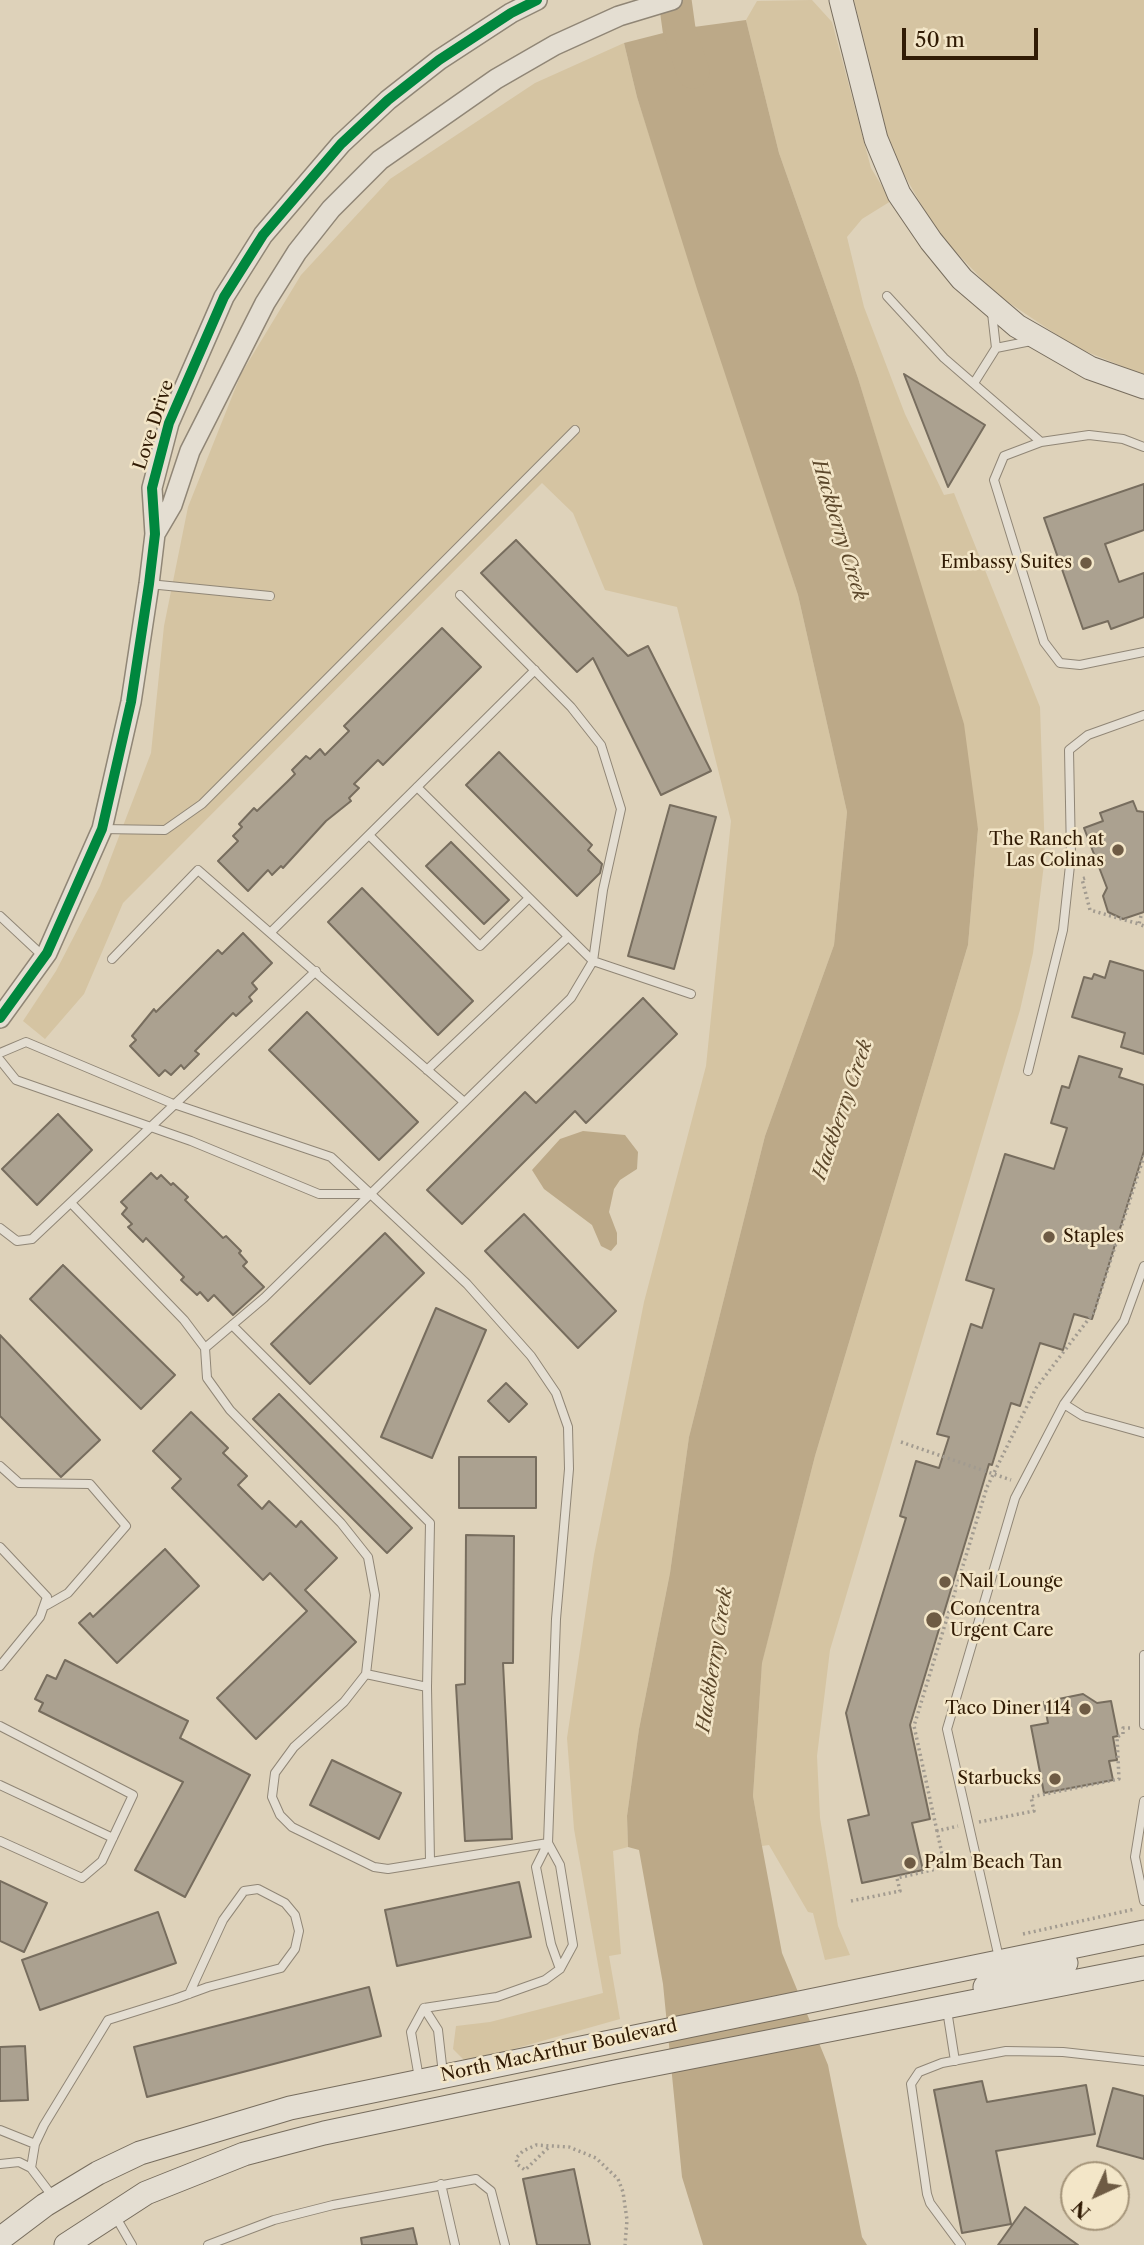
<!DOCTYPE html>
<html>
<head>
<meta charset="utf-8">
<style>
	body { margin:0 }
	#map { position:relative; width:1144px; height:2245px; overflow:hidden; background:#ded2ba; font-family:"Libre Caslon Text",serif }
	canvas { display:block }
	.north { position:absolute; left:1060px; top:2161px; width:70px; height:70px; box-sizing:border-box; background:#f3e6c8; border:2px solid #a5957a; border-radius:50%; rotate:225deg; font-size:19px; font-weight:700; line-height:28px; text-align:center; color:#311b04 }
	.north::after { content:''; display:block; margin:auto; width:24px; height:32px; background:#6e5b44; clip-path:polygon(50% 0,100% 100%,50% 72%,0 100%) }
	.scale { position:absolute; left:902px; top:28px; width:136px; height:32px; box-sizing:border-box; border:4px solid #311b04; border-top:0; padding-left:9px; font-size:21px; line-height:24px; white-space:nowrap; color:#311b04; -webkit-text-stroke:5px #f3e6c8; paint-order:stroke }
</style>
</head>
<body>
<div id="map">
<canvas width="1144" height="2245"></canvas>
<div class="north">N</div>
<div class="scale">50 m</div>
</div>
<script>
const ctx = document.querySelector('canvas').getContext('2d');
ctx.lineJoin = 'round';
function fillPath(path, color) {
  ctx.fillStyle = color;
  ctx.fill(path, 'evenodd');
}
function shape(rows) {
  const path = new Path2D();
  for (const r of rows) {
    path.moveTo(r[0], r[1]);
    for (let i = 2; i < r.length; i += 2) path.lineTo(r[i], r[i + 1]);
  }
  return path;
}
function trace(path, color, width, dash) {
  ctx.strokeStyle = color;
  ctx.lineWidth = width;
  ctx.lineCap = dash ? 'butt' : 'round';
  ctx.setLineDash(dash || []);
  ctx.stroke(path);
}
function drawText(font, color, halo, rows, align = 'center') {
  ctx.font = font + ' "Libre Caslon Text",serif';
  ctx.lineWidth = 5;
  ctx.setLineDash([]);
  ctx.textBaseline = 'middle';
  ctx.strokeStyle = halo;
  ctx.fillStyle = color;
  for (const [text, x, y, turn = 0] of rows) {
    ctx.save();
    ctx.translate(x, y);
    ctx.rotate((+turn || 0) * Math.PI / 180);
    ctx.textAlign = isNaN(turn) ? turn : align;
    if (halo) ctx.strokeText(text, 0, 0);
    ctx.fillText(text, 0, 0);
    ctx.restore();
  }
}
fillPath(shape([
	[812,0,832,22,871,168,891,201,862,219,847,237,864,307,905,414,944,495,954,493,1040,707,1045,856,1033,953,1020,1010,830,1650,817,1756,820,1818,838,1926,850,1955,825,1960,813,1913,808,1912,769,1845,762,1846,753,1796,762,1662,815,1456,968,945,978,829,932,623,858,378,779,153,746,20,757,1],
	[854,0,1144,0,1144,375,1075,347,996,294,936,231,892,153],
	[624,43,637,97,798,595,847,812,834,945,765,1136,689,1437,670,1573,639,1729,627,1816,628,1847,613,1851,621,1954,609,1956,620,2019,503,2052,464,2060,453,2049,456,2026,490,2022,603,1993,574,1829,567,1738,594,1555,644,1302,706,1066,731,821,677,607,605,590,573,513,542,483,123,903,84,994,45,1039,23,1021,56,971,100,886,151,753,164,626,188,507,241,374,301,275,390,179,535,83]
]), '#d5c4a2');
fillPath(shape([
	[746,20,779,153,858,378,964,724,978,829,968,945,815,1456,762,1663,753,1796,762,1846,782,1953,828,2065,862,2237,867,2245,703,2245,682,2177,663,1984,639,1850,628,1847,627,1816,639,1729,670,1573,689,1437,765,1136,834,945,847,812,798,595,697,289,637,97,624,43,679,29],
	[583,1131,625,1135,638,1152,637,1169,620,1180,614,1189,609,1212,617,1233,617,1244,611,1251,601,1246,592,1225,544,1189,532,1170,560,1139]
]), '#bca988');
trace(shape([
	[675,0,679,29,693,72]
]), '#bca988', 33);
const building = shape([
	[904,374,985,425,948,487,904,374],
	[1144,484,1144,530,1105,544,1119,582,1144,573,1144,617,1111,629,1108,621,1083,629,1044,518,1144,484],
	[516,540,628,656,648,646,711,771,661,795,593,658,577,672,481,573,516,540],
	[442,628,481,667,383,765,378,760,354,784,359,788,349,798,351,801,326,821,283,868,281,866,272,875,268,870,248,891,218,861,238,841,233,836,242,827,239,824,254,808,257,811,287,782,295,774,292,770,306,756,310,759,320,749,325,755,349,731,344,726,442,628],
	[499,752,592,845,588,850,602,864,600,873,577,896,466,785,499,752],
	[1133,801,1137,811,1144,812,1144,912,1123,919,1108,912,1103,896,1107,888,1084,828,1103,821,1100,813,1133,801],
	[670,805,716,817,674,969,628,956,670,805],
	[451,842,509,900,484,924,426,866,451,842],
	[362,888,473,1001,438,1035,328,922,362,888],
	[243,933,272,963,252,983,257,989,249,997,252,1001,236,1016,233,1013,195,1051,199,1054,184,1069,181,1065,171,1075,165,1070,159,1076,130,1046,136,1040,132,1036,154,1009,156,1012,218,950,222,954,243,933],
	[1110,961,1144,971,1144,1054,1121,1047,1125,1033,1072,1017,1084,977,1092,979,1094,974,1105,978,1110,961],
	[643,998,677,1034,586,1123,575,1111,462,1224,427,1190,525,1092,536,1103,643,998],
	[307,1012,418,1122,379,1160,269,1050,307,1012],
	[1079,1056,1122,1069,1119,1077,1144,1085,1144,1151,1092,1319,1074,1314,1063,1350,1040,1343,1020,1406,1011,1403,992,1465,989,1464,910,1725,930,1819,912,1823,923,1870,862,1883,848,1820,869,1815,846,1713,906,1518,900,1516,916,1461,939,1468,949,1437,937,1434,971,1324,982,1328,994,1289,966,1280,1005,1154,1054,1169,1067,1128,1051,1123,1062,1086,1069,1088,1079,1056],
	[58,1114,92,1150,37,1205,2,1169,58,1114],
	[151,1173,157,1179,161,1175,171,1185,173,1183,188,1197,185,1200,223,1238,226,1236,241,1251,239,1253,247,1262,243,1266,264,1287,233,1315,214,1295,208,1301,200,1292,197,1295,181,1280,184,1277,146,1238,143,1242,128,1227,132,1224,122,1214,127,1208,121,1202,151,1173],
	[524,1214,616,1311,578,1348,485,1251,524,1214],
	[385,1233,424,1273,310,1384,271,1344,385,1233],
	[63,1265,175,1375,141,1409,30,1299,63,1265],
	[436,1308,486,1330,432,1458,381,1437,436,1308],
	[0,1335,100,1440,61,1477,0,1416,0,1335],
	[506,1383,527,1404,509,1422,488,1401,506,1383],
	[279,1394,412,1528,387,1553,253,1419,279,1394],
	[191,1412,228,1448,223,1453,247,1476,238,1485,262,1509,269,1501,296,1527,301,1521,337,1558,305,1590,356,1642,256,1739,217,1698,307,1611,270,1573,263,1580,172,1488,181,1479,153,1451,191,1412],
	[459,1457,536,1457,536,1508,459,1508,459,1457],
	[466,1535,514,1536,513,1663,503,1663,512,1839,465,1841,456,1685,465,1684,466,1535],
	[165,1549,199,1586,117,1663,79,1623,90,1613,93,1617,165,1549],
	[65,1660,188,1721,180,1738,250,1775,185,1897,135,1870,183,1782,39,1711,43,1703,35,1699,47,1675,56,1679,65,1660],
	[1083,1694,1097,1703,1111,1701,1118,1736,1113,1737,1117,1760,1109,1761,1113,1780,1044,1793,1031,1726,1048,1723,1044,1702,1083,1694],
	[332,1760,401,1793,379,1839,310,1805,332,1760],
	[0,1881,47,1903,24,1952,0,1941,0,1881],
	[519,1882,531,1937,397,1966,385,1910,519,1882],
	[158,1912,176,1963,40,2010,22,1960,158,1912],
	[369,1987,381,2036,147,2097,134,2047,369,1987],
	[25,2046,28,2100,0,2101,0,2047,25,2046],
	[982,2081,987,2102,1086,2085,1095,2134,996,2151,1011,2224,962,2233,934,2090,982,2081],
	[1113,2088,1144,2096,1144,2159,1097,2146,1113,2088],
	[574,2169,590,2245,537,2245,523,2179,574,2169],
	[1025,2207,1078,2245,998,2245,1025,2207],
	[413,2228,417,2245,362,2245,361,2238,413,2228]
]);
fillPath(building, '#aba190');
trace(building, '#776d5e', 2);
const service = shape([
	[887,296,944,358,1041,442],
	[996,348,1031,341],
	[974,383,996,348,992,313],
	[1144,447,1123,439,1089,435,1041,442,1004,456,994,480,1044,642,1060,663,1080,665,1144,652],
	[149,584,270,596],
	[417,787,593,961,691,994],
	[102,829,165,830,202,804,575,430],
	[369,835,480,946,529,898],
	[0,916,44,957],
	[271,932,535,670],
	[112,959,198,870,463,1101],
	[0,1053,26,1042,171,1103,331,1157,467,1284,531,1356,556,1393,568,1427,569,1469,556,1619,548,1843,536,1867,551,1944,560,1969],
	[0,1060,16,1080,191,1141,319,1194,369,1194],
	[427,1070,568,937],
	[1028,1071,1063,930,1071,856,1069,750,1088,735,1144,715],
	[71,1203,184,1320,205,1348,207,1378,230,1410,341,1523,368,1557,375,1595,366,1674,344,1702,294,1747,275,1773,272,1797,280,1815,292,1827,374,1867,388,1869,548,1843],
	[0,1228,17,1241,32,1239,316,971],
	[232,1325,430,1523,427,1687,430,1861],
	[205,1348,264,1298,571,998,593,961,603,890,621,809,601,745,571,707,460,595],
	[1064,1404,1083,1416,1144,1433],
	[0,1466,19,1483,90,1484,126,1526,68,1593,47,1605],
	[0,1547,47,1597,40,1617,0,1666],
	[1144,1655,1144,1725],
	[366,1674,427,1687],
	[0,1726,133,1795,102,1861,82,1878,0,1841],
	[0,1785,113,1838],
	[1144,1801,1135,1857,1144,1901],
	[999,1958,947,1729,1015,1498,1064,1404,1124,1321,1144,1266],
	[424,2008,497,1997,545,1980,560,1969,573,1945,560,1865,548,1843],
	[424,2008,438,2030,443,2074],
	[947,2010,955,2061],
	[419,2078,411,2032,424,2008],
	[0,2130,35,2144],
	[0,2164,19,2162,31,2168,53,2197],
	[31,2168,35,2144,44,2125,108,2020,175,1999,208,1987,281,1968,295,1949,299,1931,295,1915,285,1903,258,1889,244,1891,223,1920,189,1994],
	[441,2184,455,2245],
	[114,2214,132,2245],
	[208,2245,274,2220,333,2205,476,2179,491,2191,505,2245],
	[961,2245,930,2203,927,2194,911,2084,919,2072,942,2063,1006,2051,1063,2052,1144,2061]
]);
const tertiary = shape([
	[155,534,172,505,190,451,265,303,297,252,331,209,380,160,496,79,555,45,619,16,672,0],
	[0,1018,47,953,102,829,131,702,149,584,155,534,152,488,169,423,224,297,263,235,341,144,388,100,439,60,511,13,537,0]
]);
const secondary = shape([
	[841,0,876,139,899,194,931,241,962,279,1017,326,1090,368,1144,387],
	[985,1987,1066,1963],
	[0,2239,45,2205,98,2173,140,2153,290,2108,1144,1932],
	[66,2245,146,2193,244,2154,324,2133,615,2072,1144,1968]
]);
trace(service, '#908676', 10);
trace(tertiary, '#908676', 22);
trace(secondary, '#776d5e', 25);
trace(shape([
	[1085,878,1082,879,1090,910,1139,924],
	[1141,916,1139,924,1144,926],
	[901,1442,1011,1480],
	[979,1822,1034,1811,1031,1797,1119,1779,1117,1737,1123,1734,1123,1728,1131,1728],
	[937,1831,914,1726,987,1487,1036,1388,1094,1312,1144,1156],
	[851,1901,900,1891,897,1878,945,1867,937,1831,958,1826],
	[1023,1934,1135,1909],
	[548,2148,525,2170,517,2164,516,2158,523,2151,536,2145,569,2147,596,2158,618,2179,623,2192,627,2220,625,2245]
]), '#a29b90', 3.5, [2, 3.5]);
trace(service, '#e4ded2', 8);
trace(tertiary, '#e4ded2', 19);
trace(secondary, '#e4ded2', 23);
trace(shape([
	[0,1018,47,953,102,829,131,702,149,584,155,534,152,488,169,423,224,297,263,235,341,144,388,100,439,60,511,13,537,0]
]), '#00873e', 10);
for (const [x, y, r, color] of [
	[1086,563,7,"#6e5b44"],
	[1118,850,7,"#6e5b44"],
	[1049,1237,7,"#6e5b44"],
	[945,1582,7,"#6e5b44"],
	[934,1620,9,"#6e5b44"],
	[1085,1709,7,"#6e5b44"],
	[1055,1779,7,"#6e5b44"],
	[910,1863,7,"#6e5b44"]
]) {
  const dot = new Path2D();
  dot.arc(x, y, r, 0, 2 * Math.PI);
  ctx.fillStyle = color;
  ctx.fill(dot);
  trace(dot, '#f3e6c8', 2.5);
}
drawText('18px', '#311b04', '#f3e6c8', [
	["Love Drive",154,425,-72],
	["North MacArthur Boulevard",559,2051,-12]
]);
drawText('18px', '#311b04', '#f3e6c8', [
	["Embassy Suites",1072,563],
	["The Ranch at",1104,840],
	["Las Colinas",1104,861],
	["Staples",1063,1237,"left"],
	["Nail Lounge",959,1582,"left"],
	["Concentra",950,1610,"left"],
	["Urgent Care",950,1631,"left"],
	["Taco Diner 114",1071,1709],
	["Starbucks",1041,1779],
	["Palm Beach Tan",924,1863,"left"]
], 'right');
drawText('italic 19px', '#5c472a', '#f3e6c8', [
	["Hackberry Creek",839,530,73],
	["Hackberry Creek",843,1110,-71],
	["Hackberry Creek",715,1660,-81]
]);
</script>
</body>
</html>
